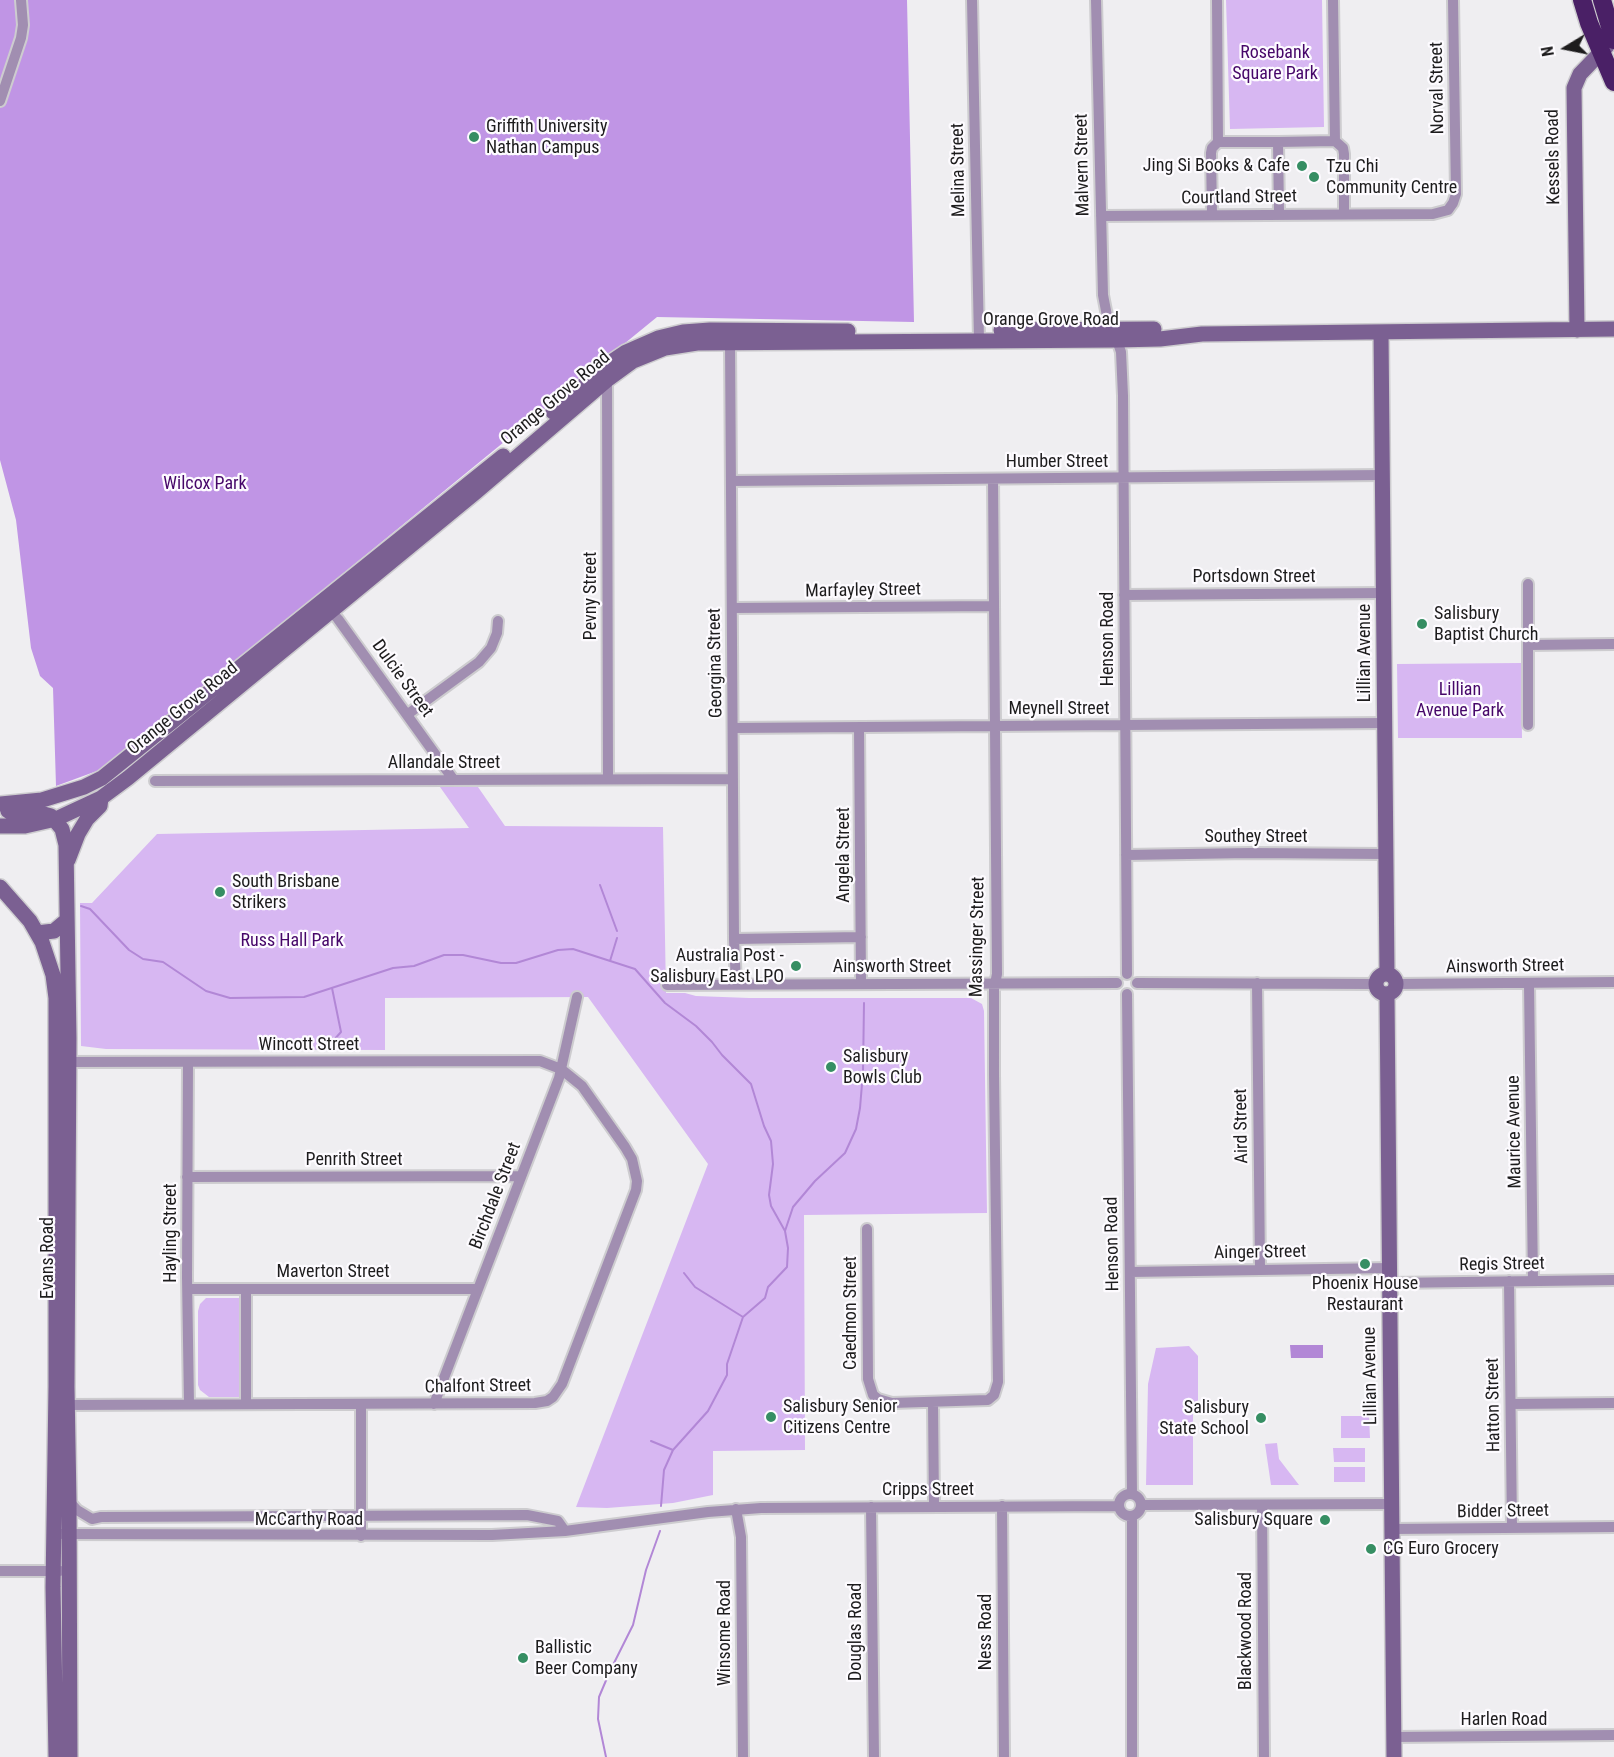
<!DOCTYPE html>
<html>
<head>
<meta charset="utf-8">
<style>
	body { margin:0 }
	#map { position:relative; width:1614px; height:1757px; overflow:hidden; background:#efeef1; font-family:"Roboto Condensed",sans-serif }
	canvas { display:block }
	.north { position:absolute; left:1536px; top:18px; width:60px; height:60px; -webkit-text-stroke:4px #fdfbff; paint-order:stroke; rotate:260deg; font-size:16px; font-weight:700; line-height:24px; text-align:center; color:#1d1c1d }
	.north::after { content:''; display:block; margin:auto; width:21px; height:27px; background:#1d1c1d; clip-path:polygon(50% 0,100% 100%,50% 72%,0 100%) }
</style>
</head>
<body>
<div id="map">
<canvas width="1614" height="1757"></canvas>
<div class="north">N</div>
</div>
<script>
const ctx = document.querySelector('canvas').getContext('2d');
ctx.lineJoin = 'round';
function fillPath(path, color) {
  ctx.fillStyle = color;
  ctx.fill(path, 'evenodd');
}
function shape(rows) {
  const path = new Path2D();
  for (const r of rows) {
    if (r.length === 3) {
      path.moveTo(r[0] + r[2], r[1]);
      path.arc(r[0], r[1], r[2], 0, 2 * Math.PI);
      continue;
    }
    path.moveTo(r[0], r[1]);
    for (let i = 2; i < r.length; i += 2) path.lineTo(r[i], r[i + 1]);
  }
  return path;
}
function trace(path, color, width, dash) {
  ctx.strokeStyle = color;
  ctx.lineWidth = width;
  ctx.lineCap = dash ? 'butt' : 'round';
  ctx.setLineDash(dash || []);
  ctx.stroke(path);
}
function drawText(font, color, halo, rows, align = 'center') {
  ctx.font = font + ' "Roboto Condensed",sans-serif';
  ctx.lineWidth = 4.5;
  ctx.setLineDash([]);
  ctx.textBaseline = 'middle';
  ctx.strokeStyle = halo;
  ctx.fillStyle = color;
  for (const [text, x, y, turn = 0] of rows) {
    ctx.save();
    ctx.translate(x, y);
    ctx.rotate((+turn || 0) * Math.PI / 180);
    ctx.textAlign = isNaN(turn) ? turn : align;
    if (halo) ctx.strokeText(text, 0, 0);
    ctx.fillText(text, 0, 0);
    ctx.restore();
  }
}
fillPath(shape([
	[1226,0,1322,0,1324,127,1230,129],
	[1521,663,1522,738,1398,738,1397,664],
	[440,787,478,787,505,826,663,827,666,993,685,993,696,996,749,998,971,998,982,1004,984,1011,987,1213,804,1215,805,1450,713,1451,713,1495,673,1503,607,1508,576,1507,708,1164,588,997,385,998,385,1050,106,1049,81,1046,80,903,92,903,157,834,469,828],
	[206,1298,239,1298,242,1301,241,1395,239,1397,209,1397,200,1390,198,1385,198,1311,200,1304],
	[1189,1346,1198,1356,1198,1407,1193,1407,1193,1485,1146,1485,1148,1384,1156,1348],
	[1341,1416,1369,1416,1370,1438,1341,1438],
	[1277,1443,1279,1459,1299,1485,1271,1485,1265,1444],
	[1333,1448,1365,1448,1365,1462,1334,1462],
	[1334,1467,1365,1467,1365,1482,1334,1482]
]), '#d7b7f2');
fillPath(shape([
	[0,0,907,0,914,322,657,317,105,768,56,786,53,688,40,676,31,648,16,520,0,460]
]), '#c095e5');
fillPath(shape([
	[1290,1345,1323,1345,1323,1358,1291,1358]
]), '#b287d6');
trace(shape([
	[600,885,617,931],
	[81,906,90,909,129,950,143,959,163,962,206,991,230,998,304,997,393,968,414,966,444,955,463,955,501,963,516,963,558,950,573,949,635,969,665,1003,696,1026,712,1042,722,1055,751,1084,764,1126,771,1141,773,1164,769,1195,771,1206,785,1231,788,1248,787,1267,768,1287,765,1298,743,1317,727,1364,727,1375,708,1411,673,1450,664,1470,661,1506],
	[610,961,617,938],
	[325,1050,341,1032,332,988],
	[785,1231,793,1207,815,1181,845,1153,856,1129,860,1108,863,1072,864,1003],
	[684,1273,695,1287,743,1317],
	[651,1441,673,1450],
	[606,1757,598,1719,599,1697,610,1671,633,1625,646,1570,660,1531]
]), '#b287d6', 2);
const street = shape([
	[972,0,979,340],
	[1096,0,1103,295,1108,321,1117,340,1121,352,1123,396,1127,974],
	[1217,0,1218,142,1278,142,1335,141,1333,0],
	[0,101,21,38,23,25,21,0],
	[1335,141,1343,148,1344,154,1344,214],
	[1278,142,1279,214],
	[1212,215,1211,153,1212,148,1218,142],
	[1101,216,1433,214,1448,210,1453,203,1456,194,1453,0],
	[730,342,734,939,736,984],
	[607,380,608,778],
	[731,481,1383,475],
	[1528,584,1528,725],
	[1124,595,1384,593],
	[328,608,338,619,453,779],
	[732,608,994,606],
	[1528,645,1614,644],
	[408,714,479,662,491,648,497,633,498,621],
	[859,727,861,983],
	[733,728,1385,723],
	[155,781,733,779],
	[1126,855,1250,853,1386,854],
	[734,939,861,937],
	[1137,983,1376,984],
	[1257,983,1260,1269],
	[1397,984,1614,982],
	[1529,984,1533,1281],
	[667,985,1117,983],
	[1127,994,1132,1494],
	[63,1062,540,1061,561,1069,582,1086,625,1147,632,1159,637,1181,636,1190,562,1384,553,1397,547,1401,535,1403,67,1405],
	[188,1062,187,1277,189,1404],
	[187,1177,521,1176],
	[867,1229,868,1379,873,1395,878,1399,892,1403,988,1400,994,1395,998,1382,994,1074,994,989,997,974,993,479],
	[1130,1272,1390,1268],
	[1509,1281,1512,1528],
	[1390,1283,1614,1280],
	[188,1289,478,1289],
	[933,1403,934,1506],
	[246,1404,246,1289],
	[361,1404,361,1536],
	[434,1404,559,1078,577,997],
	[1511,1404,1614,1403],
	[1130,1505,11],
	[69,1501,77,1510,92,1519,101,1517,527,1515,558,1521,565,1531],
	[1142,1505,1392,1504],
	[1262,1505,1264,1757],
	[1002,1506,1004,1757],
	[871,1507,874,1757],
	[736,1509,741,1537,743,1757],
	[1132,1517,1132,1757],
	[1393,1529,1614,1527],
	[53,1534,492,1535,565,1531,708,1512,761,1508,1119,1506],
	[0,1571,60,1571],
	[1394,1737,1614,1735]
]);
const secondary = shape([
	[1001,330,1154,329],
	[1577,330,1574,88,1580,74,1607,46],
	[1381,332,1387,974],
	[553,412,608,364,626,352,658,338,683,332,710,330,848,331],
	[0,804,42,800,84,787,102,778,503,456],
	[8,811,13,813,40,813,51,816,62,829,66,845,69,1038,67,1387,69,1501,70,1757],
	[0,826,25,826,56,819,101,798,128,778,476,492,607,380,633,361,665,348,697,343,1117,340,1160,339,1202,334,1614,329],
	[68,860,78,834,87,819,100,806,101,798],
	[0,887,30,921,42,942,53,975,56,998,56,1386,53,1587,56,1757],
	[37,933,54,931,67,920],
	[1386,984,10],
	[1387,995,1394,1757]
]);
const highway = shape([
	[1582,0,1589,23,1614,82],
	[1602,0,1614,40]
]);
trace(street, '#cdcccf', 14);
trace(secondary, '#cdcccf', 18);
trace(highway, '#cdcccf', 21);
trace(street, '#a18eb1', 10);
trace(secondary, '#7b6092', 15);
trace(highway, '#4a2066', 18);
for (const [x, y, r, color] of [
	[474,137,6,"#368e63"],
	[1302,166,6,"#368e63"],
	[1314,177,6,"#368e63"],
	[1422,624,6,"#368e63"],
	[220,892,6,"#368e63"],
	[796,966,6,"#368e63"],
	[831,1067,6,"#368e63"],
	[1365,1264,6,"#368e63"],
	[771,1417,6,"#368e63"],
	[1261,1418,6,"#368e63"],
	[1325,1520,6,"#368e63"],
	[1371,1549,6,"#368e63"],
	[523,1658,6,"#368e63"]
]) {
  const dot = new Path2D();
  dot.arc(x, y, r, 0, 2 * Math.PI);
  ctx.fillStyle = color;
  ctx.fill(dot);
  trace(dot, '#fdfbff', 2);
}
drawText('18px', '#460669', '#fdfbff', [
	["Rosebank",1275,53],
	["Square Park",1275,74],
	["Wilcox Park",205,484],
	["Lillian",1460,690],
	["Avenue Park",1460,711],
	["Russ Hall Park",292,941]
]);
drawText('18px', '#1d1c1d', '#fdfbff', [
	["Norval Street",1438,88,-91],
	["Kessels Road",1554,157,-91],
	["Malvern Street",1083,165,-91],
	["Melina Street",959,170,-91],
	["Courtland Street",1239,198,-1],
	["Orange Grove Road",1051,320],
	["Orange Grove Road",556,399,-40],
	["Humber Street",1057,462],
	["Portsdown Street",1254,577],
	["Marfayley Street",863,591,-1],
	["Pevny Street",591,596,-90],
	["Henson Road",1108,639,-90],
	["Lillian Avenue",1365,653,-90],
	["Georgina Street",716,663,-91],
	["Dulcie Street",402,679,54],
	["Orange Grove Road",183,709,-39],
	["Meynell Street",1059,709],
	["Allandale Street",444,763],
	["Southey Street",1256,837],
	["Angela Street",844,855,-90],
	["Massinger Street",978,937,-89],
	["Ainsworth Street",892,967],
	["Ainsworth Street",1505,967,-1],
	["Wincott Street",309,1045],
	["Aird Street",1242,1126,-91],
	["Maurice Avenue",1515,1132,-91],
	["Penrith Street",354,1160],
	["Birchdale Street",496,1196,-69],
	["Hayling Street",171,1233,-90],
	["Henson Road",1113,1244,-91],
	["Ainger Street",1260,1253,-1],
	["Evans Road",48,1258,-90],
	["Regis Street",1502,1265,-1],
	["Maverton Street",333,1272],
	["Caedmon Street",851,1313,-90],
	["Lillian Avenue",1371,1376,-91],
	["Chalfont Street",478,1387,-1],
	["Hatton Street",1494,1405,-91],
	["Cripps Street",928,1490],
	["Bidder Street",1503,1512,-1],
	["McCarthy Road",309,1520],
	["Blackwood Road",1246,1631,-90],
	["Douglas Road",856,1632,-90],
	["Ness Road",986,1632,-90],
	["Winsome Road",725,1633,-90],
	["Harlen Road",1504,1720]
]);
drawText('18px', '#1d1c1d', '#fdfbff', [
	["Griffith University",486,127],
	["Nathan Campus",486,148],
	["Jing Si Books & Cafe",1290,166,"right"],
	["Tzu Chi",1326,167],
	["Community Centre",1326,188],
	["Salisbury",1434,614],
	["Baptist Church",1434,635],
	["South Brisbane",232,882],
	["Strikers",232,903],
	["Australia Post -",784,956,"right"],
	["Salisbury East LPO",784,977,"right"],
	["Salisbury",843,1057],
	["Bowls Club",843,1078],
	["Phoenix House",1365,1284,"center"],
	["Restaurant",1365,1305,"center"],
	["Salisbury Senior",783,1407],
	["Citizens Centre",783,1428],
	["Salisbury",1249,1408,"right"],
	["State School",1249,1429,"right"],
	["Salisbury Square",1313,1520,"right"],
	["CG Euro Grocery",1383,1549],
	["Ballistic",535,1648],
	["Beer Company",535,1669]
], 'left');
</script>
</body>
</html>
